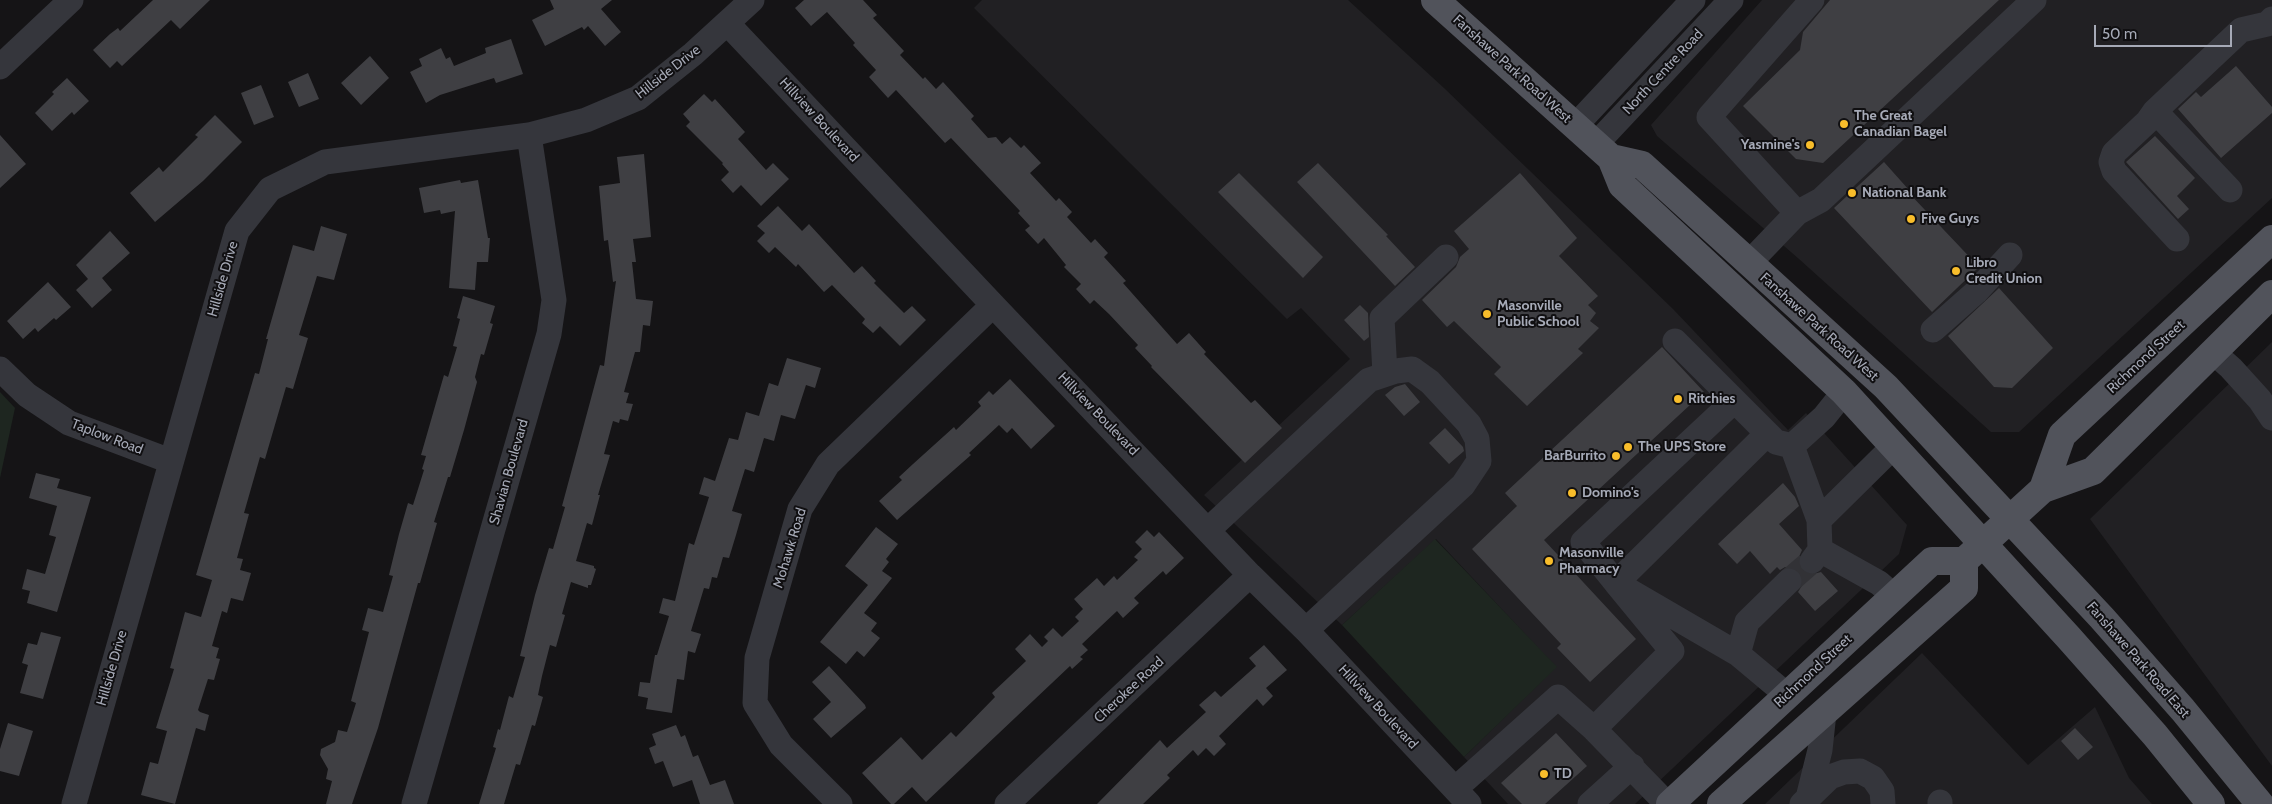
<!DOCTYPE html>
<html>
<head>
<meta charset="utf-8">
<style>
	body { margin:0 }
	#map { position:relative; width:2272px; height:804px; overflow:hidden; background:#151416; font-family:Cabin,sans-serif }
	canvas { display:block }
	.scale { position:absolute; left:2094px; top:25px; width:138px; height:22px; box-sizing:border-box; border:2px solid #a6aab7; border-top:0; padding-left:6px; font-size:15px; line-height:18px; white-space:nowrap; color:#a6aab7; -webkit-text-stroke:4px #100f11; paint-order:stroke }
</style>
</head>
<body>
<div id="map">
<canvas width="2272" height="804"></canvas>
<div class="scale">50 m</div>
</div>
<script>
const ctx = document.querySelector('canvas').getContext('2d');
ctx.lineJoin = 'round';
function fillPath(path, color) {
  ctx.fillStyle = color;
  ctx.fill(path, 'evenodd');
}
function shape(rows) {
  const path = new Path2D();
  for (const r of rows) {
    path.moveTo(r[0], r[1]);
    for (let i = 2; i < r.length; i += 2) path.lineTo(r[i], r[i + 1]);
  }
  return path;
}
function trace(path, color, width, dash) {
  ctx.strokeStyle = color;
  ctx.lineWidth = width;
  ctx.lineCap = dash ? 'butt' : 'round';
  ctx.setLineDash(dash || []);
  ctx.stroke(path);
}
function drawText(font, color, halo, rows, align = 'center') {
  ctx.font = font + ' Cabin,sans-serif';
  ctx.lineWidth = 4;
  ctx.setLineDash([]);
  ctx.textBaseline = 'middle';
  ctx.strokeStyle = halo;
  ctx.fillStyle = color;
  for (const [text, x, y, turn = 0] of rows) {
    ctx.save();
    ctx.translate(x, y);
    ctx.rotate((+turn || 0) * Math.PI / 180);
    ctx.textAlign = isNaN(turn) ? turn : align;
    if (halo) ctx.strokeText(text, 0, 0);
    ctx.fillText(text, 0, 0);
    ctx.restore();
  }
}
fillPath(shape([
	[982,0,1348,0,1444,88,1673,309,1788,430,1806,413,1907,525,1899,554,1635,804,1508,804,1464,757,1556,667,1436,539,1342,625,1204,495,1350,359,1301,308,1287,319,974,8],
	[1762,0,2272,0,2272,198,2019,432,1991,432,1799,259,1657,136,1651,125],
	[2272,342,2272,766,2090,519],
	[1922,653,2028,765,2095,707,2129,778,2152,804,1765,804]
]), '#212023');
fillPath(shape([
	[0,392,15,408,0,478],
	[1435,539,1557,667,1464,757,1342,625]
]), '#1e2620');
fillPath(shape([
	[153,0,210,0,180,29,171,20,122,66,117,61,110,68,93,50,110,34,118,28,120,31],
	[550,0,612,0,601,9,621,32,605,46,588,26,584,30,582,27,545,46,532,20,554,9],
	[804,0,863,0,877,15,873,18,904,51,900,55,923,79,925,77,936,89,943,82,974,116,971,119,988,138,996,137,1002,144,1010,137,1021,148,1024,145,1041,163,1030,173,1056,201,1059,198,1072,212,1067,217,1091,243,1095,239,1108,253,1104,257,1126,281,1123,283,1177,344,1189,333,1206,352,1204,354,1251,403,1255,400,1282,428,1245,463,1151,367,1152,366,1135,348,1138,345,1109,314,1094,300,1090,304,1076,289,1081,284,1064,267,1066,265,1044,238,1038,244,1025,230,1030,226,1018,213,1020,211,951,138,945,143,896,90,888,98,869,77,876,70,853,45,855,43,827,12,811,26,795,8],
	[1830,0,1999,0,1823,163,1796,159,1743,106,1800,50,1803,32],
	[511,39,523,74,496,83,494,78,440,95,426,103,410,72,422,66,419,59,441,48,446,59,450,57,454,66,486,53,485,48],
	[370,56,389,78,361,105,341,83],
	[2236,66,2272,107,2272,113,2221,158,2178,109,2196,92,2201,97],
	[308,73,319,99,299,107,288,82],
	[67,78,89,101,74,115,72,112,52,131,35,113,54,94,52,92],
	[261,85,274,117,254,125,241,93],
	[704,94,712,102,715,99,745,132,738,139,766,170,773,163,789,179,761,206,741,185,733,193,721,180,729,172,722,164,723,163,686,126,690,122,683,114],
	[215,115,242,142,203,181,155,222,130,193,159,167,163,172,198,137,195,135],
	[0,135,26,164,0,188],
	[2155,136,2195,178,2177,196,2189,209,2178,219,2126,162],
	[644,154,651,237,633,239,636,262,632,262,636,299,653,301,650,326,643,325,640,352,635,352,624,392,629,393,626,403,633,404,628,421,620,419,619,423,613,421,604,454,610,455,598,495,600,495,592,525,587,523,576,561,594,566,594,568,596,569,591,585,588,585,588,588,571,582,562,614,565,615,556,647,550,645,542,676,538,695,543,697,535,726,532,725,520,765,516,764,504,804,479,804,496,748,493,747,498,729,500,730,509,696,513,698,525,657,520,656,535,595,549,548,553,549,565,507,562,506,600,365,604,366,616,281,613,282,608,240,604,241,599,186,620,183,617,157],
	[1884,162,1909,190,1907,191,1979,267,1932,312,1834,208],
	[1318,163,1388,235,1386,236,1415,267,1395,286,1297,182],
	[1239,173,1323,257,1303,278,1218,192],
	[1520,173,1577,238,1559,256,1598,296,1588,305,1596,313,1590,321,1599,328,1578,349,1583,353,1527,406,1494,374,1501,367,1454,321,1447,327,1422,300,1456,267,1460,257,1469,249,1454,231],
	[460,180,461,183,478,180,488,238,490,238,488,262,477,262,475,290,449,288,455,211,441,214,440,210,424,213,419,188],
	[778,206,802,231,809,224,854,273,862,266,876,281,874,283,904,313,912,306,926,320,900,346,880,326,873,333,862,323,865,319,832,285,824,292,798,264,796,267,775,247,769,253,757,241,765,233,757,226],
	[321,226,347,234,334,280,317,276,299,335,308,338,293,389,286,387,265,459,260,457,244,513,249,514,237,558,243,559,240,570,251,573,243,601,231,598,227,613,222,611,212,646,219,648,216,658,220,659,214,680,208,679,198,710,200,712,209,715,205,731,196,728,175,804,141,795,150,762,158,764,167,731,156,728,174,669,170,668,185,612,201,617,212,580,196,575,255,373,259,374,268,339,266,339,293,245,314,251],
	[110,231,130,253,102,278,112,290,92,308,76,290,88,279,76,265],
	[48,282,71,307,56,320,54,318,38,332,35,328,23,339,7,321],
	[1999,288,2053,348,2012,388,1994,387,1948,336],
	[463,296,495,306,490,323,493,324,484,355,481,354,475,377,477,382,464,430,450,477,448,477,434,522,437,523,420,583,418,583,378,728,352,804,326,804,332,781,326,779,328,769,320,755,321,749,335,742,338,730,347,732,356,703,351,701,369,632,362,630,368,608,383,612,393,576,389,575,399,534,408,503,413,505,424,470,422,469,426,456,421,455,444,375,448,377,457,347,453,346,460,319,457,318],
	[1360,305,1368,313,1369,337,1364,341,1344,320],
	[1662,347,1704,392,1544,540,1636,639,1590,682,1557,648,1561,644,1472,549,1517,506,1505,493],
	[787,358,821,368,815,388,806,385,795,419,781,415,774,441,764,438,754,472,745,469,732,511,742,514,736,535,729,558,723,557,717,578,712,577,709,589,704,588,691,631,701,634,695,653,688,651,684,680,677,679,672,713,646,709,648,698,638,696,640,682,650,683,655,655,657,655,669,616,659,613,663,598,675,601,689,543,694,545,709,497,699,494,704,477,715,481,729,438,738,440,746,412,759,416,769,383,778,386],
	[1010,379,1055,426,1031,449,1012,428,1007,433,999,425,969,453,971,455,897,520,879,501,902,480,899,477,913,464,954,427,956,430,981,406,978,402,989,391,993,395],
	[1405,384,1420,402,1404,416,1385,395,1395,387],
	[1445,428,1463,447,1464,451,1449,464,1429,443],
	[36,473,60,479,57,488,91,497,57,612,27,603,30,591,22,589,27,569,45,574,56,537,49,535,57,506,29,498],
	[1783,483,1795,497,1799,506,1779,524,1802,550,1798,559,1799,567,1804,573,1810,575,1821,572,1838,591,1815,611,1798,592,1803,584,1803,577,1799,571,1792,567,1785,567,1780,570,1777,567,1770,574,1750,551,1737,564,1718,544],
	[876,527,898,544,886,559,889,562,882,571,892,578,864,613,877,623,871,631,880,638,864,657,857,651,846,664,820,642,868,585,845,566],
	[1147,530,1154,537,1159,532,1184,558,1166,575,1163,571,1134,598,1139,603,1123,618,1117,611,1082,644,1088,650,1080,657,1083,659,1072,669,1070,666,926,802,912,787,894,804,891,804,862,773,901,737,922,760,951,732,956,737,995,697,992,693,1026,661,1015,649,1030,634,1042,647,1048,641,1044,637,1053,628,1062,637,1079,621,1075,617,1083,609,1074,599,1097,578,1104,586,1114,576,1117,580,1138,560,1134,557,1142,549,1135,542],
	[41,632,61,637,43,699,20,693,28,665,22,663,28,643,37,645],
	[1264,645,1287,670,1266,688,1273,696,1263,706,1257,699,1219,736,1226,744,1214,756,1206,748,1198,756,1193,750,1167,775,1170,778,1143,804,1097,804,1160,740,1167,748,1206,712,1199,705,1215,691,1221,697,1256,666,1249,658],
	[829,666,865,705,866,708,831,738,813,719,831,702,812,682],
	[8,723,33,731,19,776,0,771,0,749],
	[676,725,681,737,685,735,693,757,698,755,710,785,725,780,734,804,700,804,692,780,673,787,663,761,655,764,649,748,656,745,652,734],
	[2075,728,2093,747,2078,760,2061,741],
	[1556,733,1587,766,1545,804,1522,804,1501,783]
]), '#3f3f43');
trace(shape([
	[1789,581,1812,561]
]), '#323236', 25, [25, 12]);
trace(shape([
	[727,23,993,305,1250,575,1306,630,1469,804],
	[0,67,71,0],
	[2155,111,2148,121,2114,153,2111,162,2114,171,2177,239],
	[1575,126,1693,0],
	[1596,144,1731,0],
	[2230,190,2155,111,2241,30,2267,24,2272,19],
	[1797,213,1709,117,1812,0],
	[1749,263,1797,213,1821,200,2034,0],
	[1933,330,1976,292,2010,255],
	[1675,341,1776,442,1792,446,1824,417,1844,392],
	[2213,352,2231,368,2260,400,2272,418],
	[0,369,27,395,69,423,170,461],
	[1385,374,1382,318,1446,257],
	[1734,401,1583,542,1616,583,1738,654,1787,695],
	[1792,446,1819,520,1820,550,1812,561],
	[1819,520,1894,446],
	[1208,530,1369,380,1396,371,1412,369,1430,382,1469,424,1477,439,1479,461,1463,485,1306,630],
	[1820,550,1879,583,1894,596],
	[1738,654,1747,622,1789,581],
	[1455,789,1558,697,1594,729],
	[1808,798,1820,750,1824,713],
	[74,804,237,231,270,189,325,162,529,135,586,120,638,98,693,54,752,0],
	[414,804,549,334,554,300,529,135],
	[840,804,781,745,755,703,757,658,800,509,828,464,993,305],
	[1007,804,1250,575],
	[1590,804,1632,766],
	[1667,804,1594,729,1672,651,1616,583,1767,434],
	[1802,804,1830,777,1844,772,1860,771,1873,778,1882,791,1883,804],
	[1940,804,1940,802]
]), '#35363c', 25);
trace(shape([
	[1435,0,1611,158,1622,185,1844,392,2069,638,2155,735,2211,804],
	[1611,158,1642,165,1886,387,2102,618,2183,710,2260,804],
	[2043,489,2062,435,2272,239],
	[1670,804,1932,561,1964,561,2043,489,2093,471,2272,294],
	[1721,804,1964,588,1964,561]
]), '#51535b', 28);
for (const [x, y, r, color] of [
	[1844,124,5,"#f8bd2b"],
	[1810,145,5,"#f8bd2b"],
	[1852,193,5,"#f8bd2b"],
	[1911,219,5,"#f8bd2b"],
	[1956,271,5,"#f8bd2b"],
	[1487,314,5,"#f8bd2b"],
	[1678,399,5,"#f8bd2b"],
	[1628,447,5,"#f8bd2b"],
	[1616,456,5,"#f8bd2b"],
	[1572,493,5,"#f8bd2b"],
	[1549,561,5,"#f8bd2b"],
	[1544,774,5,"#f8bd2b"]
]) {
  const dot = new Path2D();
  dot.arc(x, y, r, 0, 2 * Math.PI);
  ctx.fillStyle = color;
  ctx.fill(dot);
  trace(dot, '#100f11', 2);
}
drawText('14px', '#a6aab7', '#100f11', [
	["Fanshawe Park Road West",1512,69,42],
	["Hillside Drive",668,72,-38],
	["North Centre Road",1663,72,-47],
	["Hillview Boulevard",819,120,47],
	["Hillside Drive",223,279,-74],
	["Fanshawe Park Road West",1819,327,42],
	["Richmond Street",2146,357,-43],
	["Hillview Boulevard",1098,414,46],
	["Taplow Road",107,437,21],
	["Shavian Boulevard",509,472,-74],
	["Mohawk Road",790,548,-73],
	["Fanshawe Park Road East",2138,660,49],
	["Hillside Drive",112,668,-74],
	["Richmond Street",1813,671,-43],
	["Cherokee Road",1129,690,-43],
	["Hillview Boulevard",1378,707,47]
]);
drawText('bold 14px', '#a6aab7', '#100f11', [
	["The Great",1854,116],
	["Canadian Bagel",1854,132],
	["Yasmine's",1800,145,"right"],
	["National Bank",1862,193],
	["Five Guys",1921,219],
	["Libro",1966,263],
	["Credit Union",1966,279],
	["Masonville",1497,306],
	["Public School",1497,322],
	["Ritchies",1688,399],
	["The UPS Store",1638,447],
	["BarBurrito",1606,456,"right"],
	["Domino's",1582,493],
	["Masonville",1559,553],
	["Pharmacy",1559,569],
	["TD",1554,774]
], 'left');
</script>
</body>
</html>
